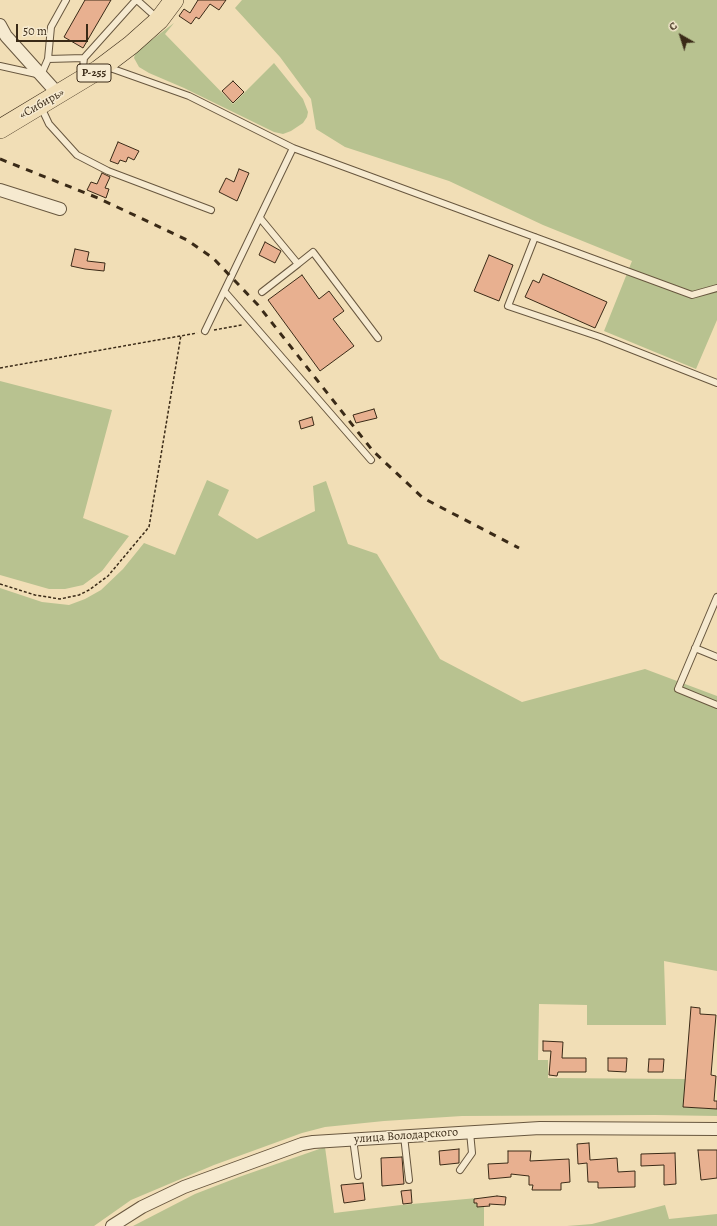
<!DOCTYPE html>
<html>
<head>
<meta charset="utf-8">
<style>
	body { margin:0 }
	#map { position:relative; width:717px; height:1226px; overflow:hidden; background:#f1deb6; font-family:Alegreya,serif }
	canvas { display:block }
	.north { position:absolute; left:661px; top:16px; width:40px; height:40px; -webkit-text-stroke:3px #f6ead0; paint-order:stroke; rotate:321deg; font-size:11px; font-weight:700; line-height:16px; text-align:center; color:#3a2a17 }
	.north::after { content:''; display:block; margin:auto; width:14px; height:18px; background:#3a2a17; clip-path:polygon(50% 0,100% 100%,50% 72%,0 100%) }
	.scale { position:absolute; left:16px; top:24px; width:72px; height:18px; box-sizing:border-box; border:2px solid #3a2a17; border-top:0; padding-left:5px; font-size:12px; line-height:14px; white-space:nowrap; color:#3a2a17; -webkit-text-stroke:3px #f6ead0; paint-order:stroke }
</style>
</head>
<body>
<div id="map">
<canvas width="717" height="1226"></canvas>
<div class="north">С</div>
<div class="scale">50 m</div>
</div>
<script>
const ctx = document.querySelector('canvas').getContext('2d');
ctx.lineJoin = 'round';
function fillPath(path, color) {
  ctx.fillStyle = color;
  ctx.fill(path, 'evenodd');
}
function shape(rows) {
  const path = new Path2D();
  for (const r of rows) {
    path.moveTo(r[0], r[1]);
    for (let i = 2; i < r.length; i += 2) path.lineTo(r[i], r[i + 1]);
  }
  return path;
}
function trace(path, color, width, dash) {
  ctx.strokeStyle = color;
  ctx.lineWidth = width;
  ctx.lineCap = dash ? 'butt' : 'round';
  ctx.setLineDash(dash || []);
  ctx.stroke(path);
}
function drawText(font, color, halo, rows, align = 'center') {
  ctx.font = font + ' Alegreya,serif';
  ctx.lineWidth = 3;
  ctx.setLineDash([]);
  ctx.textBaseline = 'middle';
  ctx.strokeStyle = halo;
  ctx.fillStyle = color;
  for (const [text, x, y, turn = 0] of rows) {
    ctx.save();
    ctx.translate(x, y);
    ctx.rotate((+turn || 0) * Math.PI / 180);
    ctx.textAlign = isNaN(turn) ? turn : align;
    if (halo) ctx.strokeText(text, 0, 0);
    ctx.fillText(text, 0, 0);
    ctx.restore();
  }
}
fillPath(shape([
	[242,0,717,0,717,320,696,369,604,331,632,261,543,225,449,181,345,147,316,129,311,99,280,57,235,8],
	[174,23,165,34,233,104,274,63,303,99,308,112,307,117,303,123,291,131,283,134,274,132,184,88,149,73,139,67,134,58,135,54,137,51],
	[0,381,112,410,83,518,129,536,102,571,83,585,65,589,49,589,0,575],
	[207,480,229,490,218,515,257,539,315,511,313,486,326,481,348,544,377,554,440,659,522,702,645,669,717,696,717,971,664,961,666,1025,587,1025,587,1005,539,1004,538,1060,548,1060,548,1078,686,1079,683,1107,717,1109,717,1116,655,1115,462,1116,384,1121,325,1127,302,1133,214,1165,131,1200,94,1226,0,1226,0,588,42,602,69,605,85,599,101,590,123,569,144,543,175,555],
	[325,1147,334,1213,401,1205,477,1198,477,1207,484,1206,484,1226,133,1226,195,1194,239,1177],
	[665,1205,669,1219,717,1214,717,1226,567,1226,592,1224]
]), '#b8c290');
const building = shape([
	[85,0,111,0,83,48,64,37,85,0],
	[198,0,226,0,219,10,210,4,199,19,196,17,191,24,179,16,184,9,190,13,198,0],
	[233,81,244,92,233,103,222,91,233,81],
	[118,142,139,151,134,160,128,157,126,162,120,160,118,164,110,161,118,142],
	[239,169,249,173,237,201,219,192,226,178,234,182,239,169],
	[102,173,110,177,105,188,109,189,106,198,87,190,91,182,97,184,102,173],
	[265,242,281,251,275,263,259,255,265,242],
	[75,249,89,252,87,261,105,263,104,271,85,269,71,266,75,249],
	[489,255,513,265,499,301,474,291,489,255],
	[543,274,607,302,595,328,525,297,533,280,539,283,543,274],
	[302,275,319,299,329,291,344,311,333,319,354,346,320,371,268,300,302,275],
	[374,409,377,418,356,423,353,415,374,409],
	[312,417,314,425,301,429,299,421,312,417],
	[691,1007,700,1008,700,1014,716,1015,711,1075,716,1076,714,1101,717,1101,717,1109,683,1107,691,1007],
	[543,1041,563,1042,562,1058,586,1058,586,1072,558,1072,557,1076,549,1075,551,1051,543,1051,543,1041],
	[608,1058,627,1058,626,1072,608,1071,608,1058],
	[649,1059,664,1059,663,1072,648,1072,649,1059],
	[589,1143,590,1160,617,1158,618,1172,635,1171,635,1187,598,1188,598,1182,588,1182,587,1163,578,1164,577,1144,589,1143],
	[459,1149,459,1163,440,1165,439,1151,459,1149],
	[698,1150,717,1150,717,1178,701,1180,698,1150],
	[508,1151,531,1151,530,1161,569,1159,570,1182,561,1183,561,1190,532,1190,533,1185,529,1185,529,1176,511,1174,511,1177,489,1179,488,1164,508,1163,508,1151],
	[675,1153,676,1184,664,1185,664,1165,641,1166,641,1154,675,1153],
	[402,1157,404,1184,382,1186,381,1158,402,1157],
	[363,1183,365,1200,344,1203,341,1185,363,1183],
	[411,1190,412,1203,403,1204,401,1191,411,1190],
	[497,1196,506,1197,505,1205,489,1204,490,1206,477,1207,477,1203,474,1203,474,1199,497,1196]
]);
fillPath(building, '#e8b090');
trace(building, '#3a2a17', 1);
const service = shape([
	[137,0,157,18],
	[48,59,84,58],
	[109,64,113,69,189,96,293,148,205,331],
	[0,66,41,75,48,59,51,27,66,0],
	[82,76,84,58,136,0],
	[41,107,49,124,77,155,108,171,211,210],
	[293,148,692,295,717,288],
	[260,218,298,264,262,292],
	[535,237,508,306,600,337,717,383],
	[298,264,313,252,378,338],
	[225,292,371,460],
	[717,597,678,689,717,705],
	[695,648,717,657],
	[404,1136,409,1180],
	[353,1139,358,1176],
	[460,1170,472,1153,470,1132]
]);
const minor = shape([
	[0,25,6,36,59,95],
	[0,190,60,209],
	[112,1226,142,1207,184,1187,302,1144,313,1142,540,1128,717,1129]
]);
const trunk = shape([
	[0,129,98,70,131,45,159,20,174,0]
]);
trace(service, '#68573f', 8);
trace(minor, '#68573f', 14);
trace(trunk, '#3a2a17', 20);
trace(shape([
	[214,330,242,325],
	[0,368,197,333],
	[0,584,35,595,60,599,79,595,89,590,108,576,149,527,181,335]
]), '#3a2a17', 1.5, [3, 2]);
trace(service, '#f6ead0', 6);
trace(minor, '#f6ead0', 12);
trace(trunk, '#f1deb6', 19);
trace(shape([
	[0,159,98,198,187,240,213,258,258,305,373,451,423,498,519,548]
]), '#3a2a17', 3, [7, 7]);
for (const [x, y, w] of [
	[94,73,34]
]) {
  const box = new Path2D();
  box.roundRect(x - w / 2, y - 9, w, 18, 3);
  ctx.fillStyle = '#f6ead0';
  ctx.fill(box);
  trace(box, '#3a2a17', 1);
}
drawText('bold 11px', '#3a2a17', null, [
	["Р-255",94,73]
]);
drawText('12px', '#3a2a17', '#f6ead0', [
	["«Сибирь»",42,104,-30],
	["улица Володарского",406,1136,-4]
]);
</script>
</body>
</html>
